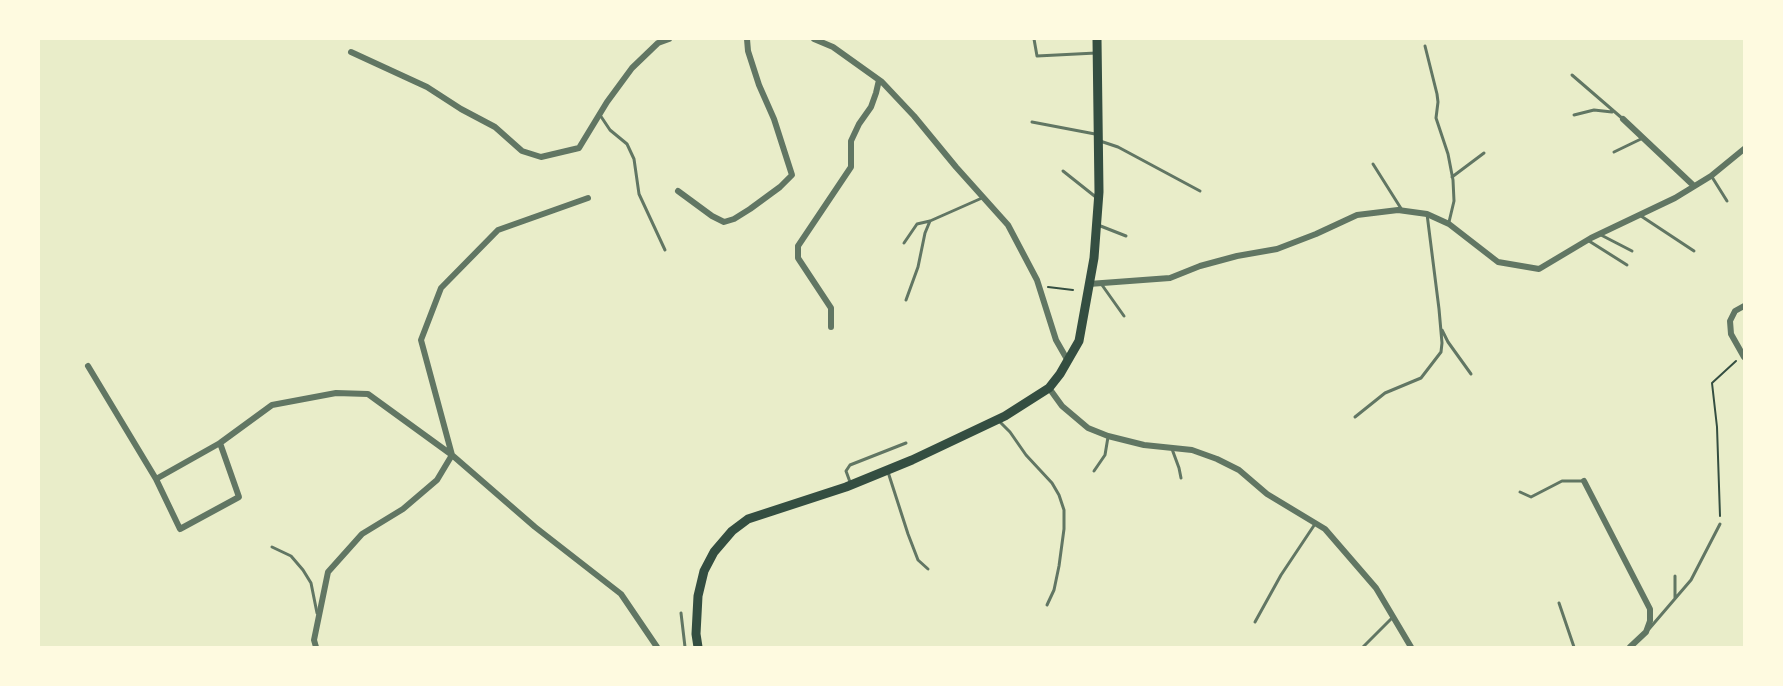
<!DOCTYPE html>
<html>
<head>
<meta charset="utf-8">
<style>
	body { margin:0 }
	#map { position:relative; width:1783px; height:686px; overflow:hidden; background:#e9edc9; font-family:"Sofia Sans Condensed",sans-serif }
	canvas { display:block }
	.frame { position:absolute; inset:0; border:40px solid #fefae0; pointer-events:none }
</style>
</head>
<body>
<div id="map">
<canvas width="1783" height="686"></canvas>
<div class="frame"></div>
</div>
<script>
const ctx = document.querySelector('canvas').getContext('2d');
ctx.lineJoin = 'round';
function shape(rows) {
  const path = new Path2D();
  for (const r of rows) {
    path.moveTo(r[0], r[1]);
    for (let i = 2; i < r.length; i += 2) path.lineTo(r[i], r[i + 1]);
  }
  return path;
}
function trace(path, color, width, dash) {
  ctx.strokeStyle = color;
  ctx.lineWidth = width;
  ctx.lineCap = dash ? 'butt' : 'round';
  ctx.setLineDash(dash || []);
  ctx.stroke(path);
}
trace(shape([
	[1048,287,1073,290],
	[1720,516,1717,427,1712,383,1736,361]
]), '#344e41', 2);
trace(shape([
	[1034,39,1037,56,1096,53],
	[1425,46,1437,94,1438,102,1436,118,1448,154,1453,180,1454,201,1449,222],
	[1572,75,1623,119],
	[600,115,610,130,627,144,634,159,639,194,665,250],
	[1574,115,1594,110,1612,112],
	[1032,122,1095,134],
	[1100,141,1118,147,1200,191],
	[1614,152,1643,138],
	[1373,164,1402,210],
	[1063,171,1097,198],
	[1452,177,1484,153],
	[1712,177,1727,201],
	[1641,216,1694,251],
	[1098,225,1126,236],
	[1601,235,1632,251],
	[1589,241,1627,265],
	[904,243,917,224,930,221,982,198],
	[1102,285,1124,316],
	[906,300,918,267,925,233,930,221],
	[1442,330,1448,342,1471,374],
	[1355,417,1385,393,1421,378,1441,352,1442,343,1439,309,1427,214],
	[999,421,1010,432,1026,455,1052,483,1059,495,1064,510,1064,529,1059,566,1054,590,1047,605],
	[1172,449,1179,468,1181,478],
	[1094,471,1105,455,1108,437],
	[888,472,908,534,918,560,928,569],
	[850,482,846,471,850,465,906,443],
	[1520,492,1531,497,1562,481,1583,481],
	[272,547,291,556,303,570,311,583,317,613],
	[1675,576,1675,598],
	[1559,603,1574,647],
	[681,613,685,647],
	[1255,622,1281,575,1315,524],
	[1649,629,1691,580,1720,524],
	[1363,647,1393,617]
]), '#617663', 3);
trace(shape([
	[814,39,833,47,882,82,914,116,956,167,1008,225,1037,280,1056,340,1068,361],
	[351,52,427,87,461,109,495,127,522,151,541,157,579,148,607,102,632,68,658,43,669,39],
	[1623,119,1694,186],
	[678,191,712,216,724,222,734,219,750,209,780,187,792,175,774,119,759,85,748,51,747,39],
	[1089,284,1170,278,1200,266,1237,256,1277,249,1316,234,1357,215,1398,210,1427,214,1449,224,1498,262,1539,269,1591,238,1675,198,1711,176,1744,149],
	[1744,306,1735,311,1730,321,1731,334,1744,357],
	[831,327,831,308,798,258,798,246,851,167,851,141,859,124,871,107,876,93,879,80],
	[88,366,156,479,180,529,239,497,220,443],
	[1049,388,1062,406,1088,428,1108,436,1144,445,1192,450,1217,459,1239,470,1267,494,1325,529,1376,588,1411,647],
	[156,479,220,443,272,405,336,393,368,394,452,455,535,527,621,594,657,647],
	[1584,481,1650,609,1650,621,1646,632,1630,647],
	[316,647,314,640,328,572,362,534,403,509,437,480,452,455,421,340,441,288,498,230,588,198]
]), '#617663', 6);
trace(shape([
	[698,647,696,634,698,596,704,571,714,552,732,531,748,519,846,487,912,460,1005,416,1049,388,1060,374,1079,341,1094,258,1099,192,1097,39]
]), '#344e41', 9);
</script>
</body>
</html>
